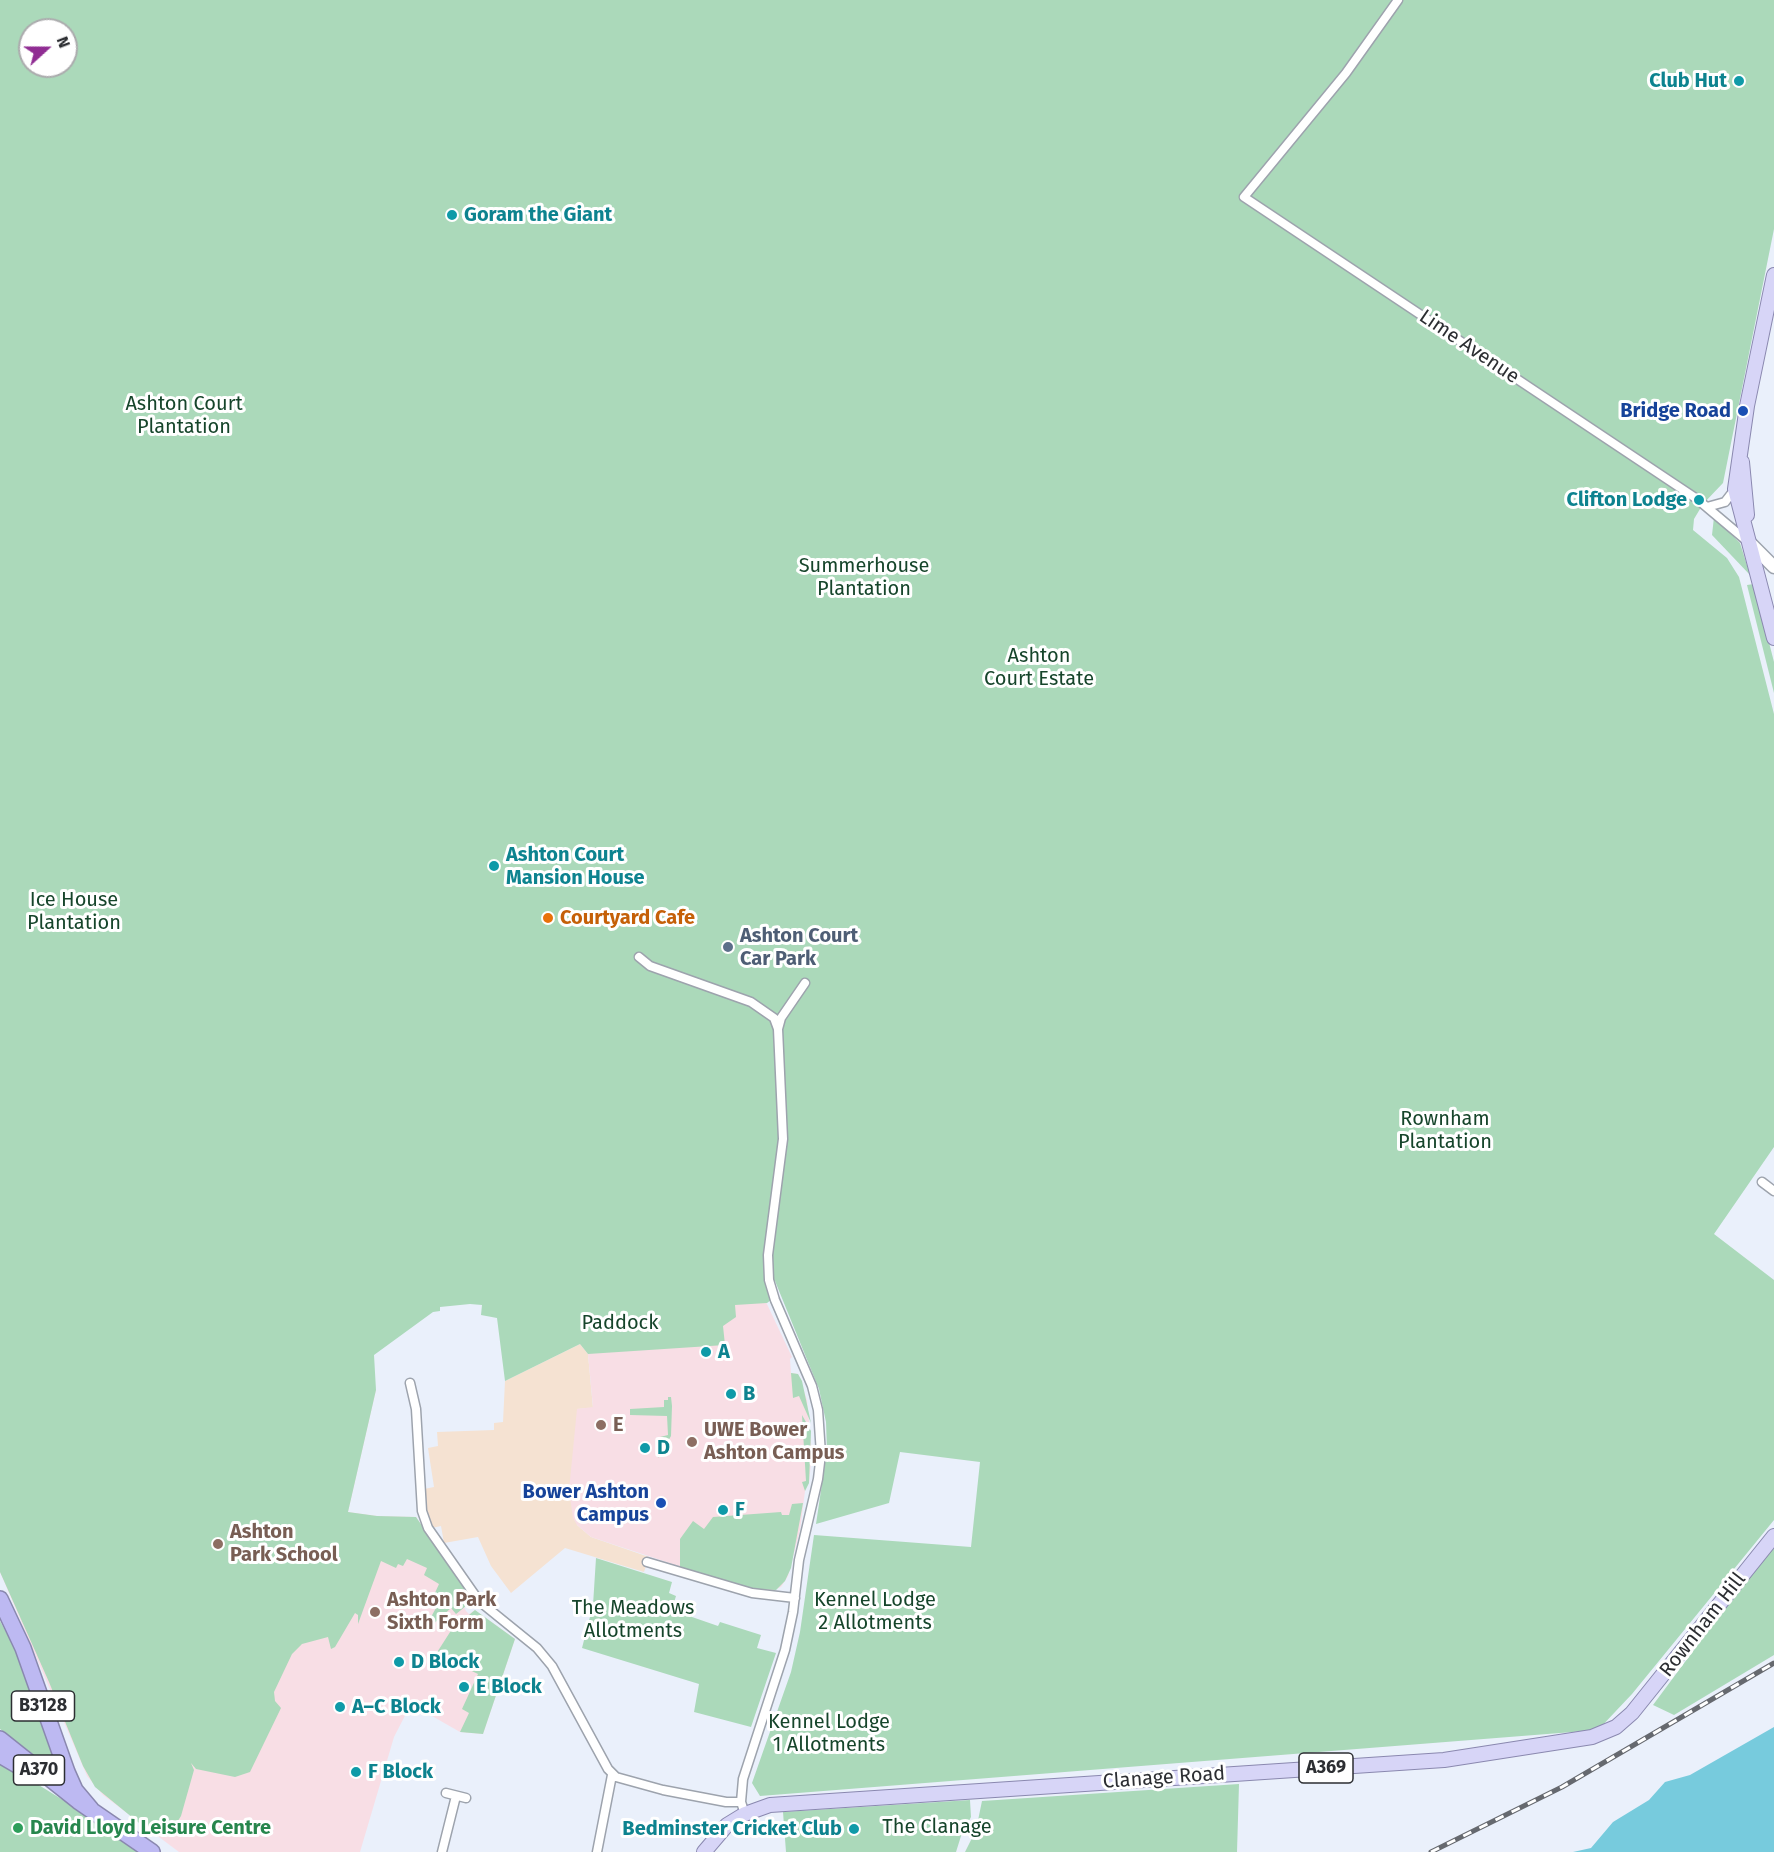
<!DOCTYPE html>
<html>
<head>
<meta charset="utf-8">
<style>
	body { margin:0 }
	#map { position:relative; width:1774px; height:1852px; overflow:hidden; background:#eaf0fb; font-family:"Fira Sans",sans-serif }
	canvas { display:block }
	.north { position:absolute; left:18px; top:18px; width:60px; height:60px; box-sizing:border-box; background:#fff; border:2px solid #ababad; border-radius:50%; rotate:69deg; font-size:16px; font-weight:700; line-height:24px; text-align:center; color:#2c2e32 }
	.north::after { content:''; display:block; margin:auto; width:21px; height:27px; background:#902d93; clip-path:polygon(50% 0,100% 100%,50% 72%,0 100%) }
</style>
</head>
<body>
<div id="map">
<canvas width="1774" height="1852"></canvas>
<div class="north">N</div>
</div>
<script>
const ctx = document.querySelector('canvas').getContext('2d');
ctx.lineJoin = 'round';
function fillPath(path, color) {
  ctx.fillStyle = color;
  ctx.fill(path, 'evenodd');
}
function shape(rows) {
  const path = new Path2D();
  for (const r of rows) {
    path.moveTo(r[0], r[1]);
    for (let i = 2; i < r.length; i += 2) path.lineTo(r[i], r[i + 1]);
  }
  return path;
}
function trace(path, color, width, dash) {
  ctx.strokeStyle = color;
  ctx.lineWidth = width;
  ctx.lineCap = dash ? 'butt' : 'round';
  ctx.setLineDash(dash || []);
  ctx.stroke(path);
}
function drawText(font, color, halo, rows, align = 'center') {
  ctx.font = font + ' "Fira Sans",sans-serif';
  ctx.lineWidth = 6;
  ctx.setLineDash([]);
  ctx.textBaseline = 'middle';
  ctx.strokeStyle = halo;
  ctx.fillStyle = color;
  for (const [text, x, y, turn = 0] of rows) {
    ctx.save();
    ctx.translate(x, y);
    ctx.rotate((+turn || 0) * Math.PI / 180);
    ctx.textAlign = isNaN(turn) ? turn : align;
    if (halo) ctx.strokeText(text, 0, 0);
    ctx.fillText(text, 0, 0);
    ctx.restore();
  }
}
fillPath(shape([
	[580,1344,588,1354,593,1408,577,1409,577,1525,591,1537,649,1557,644,1572,565,1548,511,1593,491,1566,478,1537,444,1543,441,1526,432,1528,430,1520,427,1520,424,1489,434,1487,428,1448,438,1446,437,1432,494,1430,494,1423,503,1422,505,1381]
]), '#f5e2d2');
fillPath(shape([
	[580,1293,771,1300,766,1302,792,1357,790,1359,791,1373,798,1374,807,1400,812,1453,809,1483,805,1491,800,1530,788,1576,781,1587,771,1591,733,1584,591,1537,577,1525,573,1518,569,1490,577,1409,593,1407,588,1354,580,1344],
	[376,1390,348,1512,377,1516,416,1517,471,1598,464,1607,466,1611,469,1614,475,1610,515,1639,483,1734,460,1732,411,1704,394,1737,360,1852,179,1852,103,1795,87,1776,0,1572]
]), '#f8dee5');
fillPath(shape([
	[0,0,1774,0,1774,229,1723,483,1703,504,1694,519,1693,530,1727,558,1739,577,1774,714,1774,1147,1714,1234,1774,1280,1774,1520,1632,1694,1598,1730,760,1796,752,1783,791,1672,800,1632,814,1535,971,1547,980,1462,900,1452,889,1503,816,1524,827,1450,826,1422,819,1389,775,1281,765,1282,771,1300,767,1303,735,1305,736,1317,723,1326,725,1345,588,1354,580,1344,505,1381,497,1318,481,1315,482,1305,470,1304,440,1307,440,1311,433,1312,374,1355,376,1390,348,1512,377,1516,416,1517,469,1594,471,1602,456,1614,451,1608,429,1628,426,1626,441,1599,434,1595,439,1584,424,1575,427,1568,407,1559,403,1566,398,1564,396,1568,381,1561,358,1624,358,1615,355,1613,335,1647,331,1649,328,1637,302,1644,292,1654,274,1692,275,1701,281,1708,250,1772,235,1777,196,1769,191,1763,194,1770,181,1816,176,1824,155,1836,95,1787,83,1766,49,1682,0,1572],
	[30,30,66,30,66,66,30,66],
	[1714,517,1740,543,1750,575,1712,535],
	[1754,584,1774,662,1774,693,1747,585],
	[791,1373,798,1374,802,1381,811,1423,799,1396,793,1398],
	[668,1397,671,1397,672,1406,671,1436,658,1458,656,1438,668,1435,667,1416,630,1415,630,1409,664,1407,664,1400,668,1400],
	[802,1415,811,1431,809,1483,805,1491,802,1482,806,1481],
	[803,1503,791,1568,785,1581,776,1590,753,1589,680,1567,680,1539,693,1521,704,1529,713,1517,781,1512,782,1515,789,1515,792,1504],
	[1774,1542,1774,1655,1674,1715,1653,1705],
	[596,1558,672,1582,669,1593,676,1596,673,1606,692,1614,692,1617,718,1626,720,1622,761,1635,757,1648,776,1653,751,1727,694,1712,699,1684,582,1648,593,1605],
	[475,1610,515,1639,483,1734,460,1732,469,1713,462,1709,478,1674,436,1654,452,1629],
	[0,1621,22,1661,59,1774,0,1729],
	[0,1761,71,1805,144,1852,0,1852],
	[1239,1784,1237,1852,965,1852,976,1830,982,1801],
	[970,1800,971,1817,961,1836,956,1852,786,1852,783,1812]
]), '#abd9ba');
fillPath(shape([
	[1774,1727,1774,1852,1573,1852,1591,1848,1613,1822,1649,1800,1665,1782,1690,1775]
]), '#77cbdd');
const street = shape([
	[1398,0,1346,73,1244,197,1694,497],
	[1703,504,1747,541],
	[1707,507,1725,502,1735,489],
	[639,957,650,966,751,1002,774,1018,778,1029,783,1139,768,1255,769,1280,775,1300,812,1386,818,1410,821,1454,818,1479,799,1560,793,1612,785,1650,743,1779,741,1802,745,1814],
	[778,1029,781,1018,805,983],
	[1762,1182,1774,1191],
	[410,1383,416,1409,422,1511,428,1528,479,1601,537,1648,552,1666,608,1769,616,1777,663,1790,726,1802,741,1802],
	[647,1562,752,1593,795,1598],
	[446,1793,466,1798],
	[442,1852,456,1796],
	[597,1852,612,1775]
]);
const secondary = shape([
	[1750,543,1774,567]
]);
const primary = shape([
	[1774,275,1747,406,1735,489,1774,638],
	[1742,462,1747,515],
	[704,1852,727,1825,745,1814,770,1805,1444,1760,1592,1737,1616,1727,1632,1713,1774,1536]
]);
const highway = shape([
	[0,1599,23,1648,67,1772,75,1790,91,1809],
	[0,1739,78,1801,152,1852],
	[0,1755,29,1772]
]);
trace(street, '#9da3ad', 11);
trace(secondary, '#9da3ad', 15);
trace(primary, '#8a88af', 16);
trace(highway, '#8a88af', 18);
trace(street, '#fff', 8);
trace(secondary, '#fff', 12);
trace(primary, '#d7d5f7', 14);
trace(highway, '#bdb9f2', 15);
const rail = shape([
	[1431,1852,1562,1787,1774,1663]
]);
trace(rail, '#66696f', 5);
trace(rail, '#fff', 3, [9]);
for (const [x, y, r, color] of [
	[1739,81,6,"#0f9aa8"],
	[452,215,6,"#0f9aa8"],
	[1743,411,6,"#1a4fb4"],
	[1699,500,6,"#0f9aa8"],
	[494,866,6,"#0f9aa8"],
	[548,918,6,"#e8710a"],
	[728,947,6,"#5c6f8a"],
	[706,1352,6,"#0f9aa8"],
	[731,1394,6,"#0f9aa8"],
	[601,1425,6,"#8d6e63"],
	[692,1442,6,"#8d6e63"],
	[645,1448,6,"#0f9aa8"],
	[661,1503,6,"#1a4fb4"],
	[723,1510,6,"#0f9aa8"],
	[218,1544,6,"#8d6e63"],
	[375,1612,6,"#8d6e63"],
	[399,1662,6,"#0f9aa8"],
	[464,1687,6,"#0f9aa8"],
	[340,1707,6,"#0f9aa8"],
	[356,1772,6,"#0f9aa8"],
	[18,1828,6,"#2e9e5b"],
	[854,1829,6,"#0f9aa8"]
]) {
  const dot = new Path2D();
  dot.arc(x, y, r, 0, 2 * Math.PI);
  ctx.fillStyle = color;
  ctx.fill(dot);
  trace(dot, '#fff', 2);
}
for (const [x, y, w] of [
	[43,1706,63],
	[1326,1768,54],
	[39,1770,51]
]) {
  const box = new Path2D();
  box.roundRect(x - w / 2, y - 15, w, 30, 4.5);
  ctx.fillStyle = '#fff';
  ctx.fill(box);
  trace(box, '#2c2e32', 1.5);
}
drawText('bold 18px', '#2c2e32', null, [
	["B3128",43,1706],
	["A369",1326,1768],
	["A370",39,1770]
]);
drawText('bold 20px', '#0d838f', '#fff', [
	["Club Hut",1727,81,"right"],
	["Goram the Giant",464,215],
	["Clifton Lodge",1687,500,"right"],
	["Ashton Court",506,855],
	["Mansion House",506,878],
	["A",718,1352],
	["B",743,1394],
	["D",657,1448],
	["F",735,1510],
	["D Block",411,1662],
	["E Block",476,1687],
	["A–C Block",352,1707],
	["F Block",368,1772],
	["Bedminster Cricket Club",842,1829,"right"]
], 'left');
drawText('20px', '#2c2e32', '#fff', [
	["Lime Avenue",1469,347,34],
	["Rownham Hill",1703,1625,-52],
	["Clanage Road",1164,1778,-4]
]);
drawText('20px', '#16452b', '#fff', [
	["Ashton Court",184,404],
	["Plantation",184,427],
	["Summerhouse",864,566],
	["Plantation",864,589],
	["Ashton",1039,656],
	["Court Estate",1039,679],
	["Ice House",74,900],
	["Plantation",74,923],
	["Rownham",1445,1119],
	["Plantation",1445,1142],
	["Paddock",620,1323],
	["Kennel Lodge",875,1600],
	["2 Allotments",875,1623],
	["The Meadows",633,1608],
	["Allotments",633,1631],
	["Kennel Lodge",829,1722],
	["1 Allotments",829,1745],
	["The Clanage",937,1827]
]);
drawText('bold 20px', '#164399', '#fff', [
	["Bridge Road",1731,411],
	["Bower Ashton",649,1492],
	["Campus",649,1515]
], 'right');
drawText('bold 20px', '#c56008', '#fff', [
	["Courtyard Cafe",560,918]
], 'left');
drawText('bold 20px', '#4e5e75', '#fff', [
	["Ashton Court",740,936],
	["Car Park",740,959]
], 'left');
drawText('bold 20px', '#785e54', '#fff', [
	["E",613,1425],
	["UWE Bower",704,1430],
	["Ashton Campus",704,1453],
	["Ashton",230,1532],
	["Park School",230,1555],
	["Ashton Park",387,1600],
	["Sixth Form",387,1623]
], 'left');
drawText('bold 20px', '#27864d', '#fff', [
	["David Lloyd Leisure Centre",30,1828]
], 'left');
</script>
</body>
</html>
